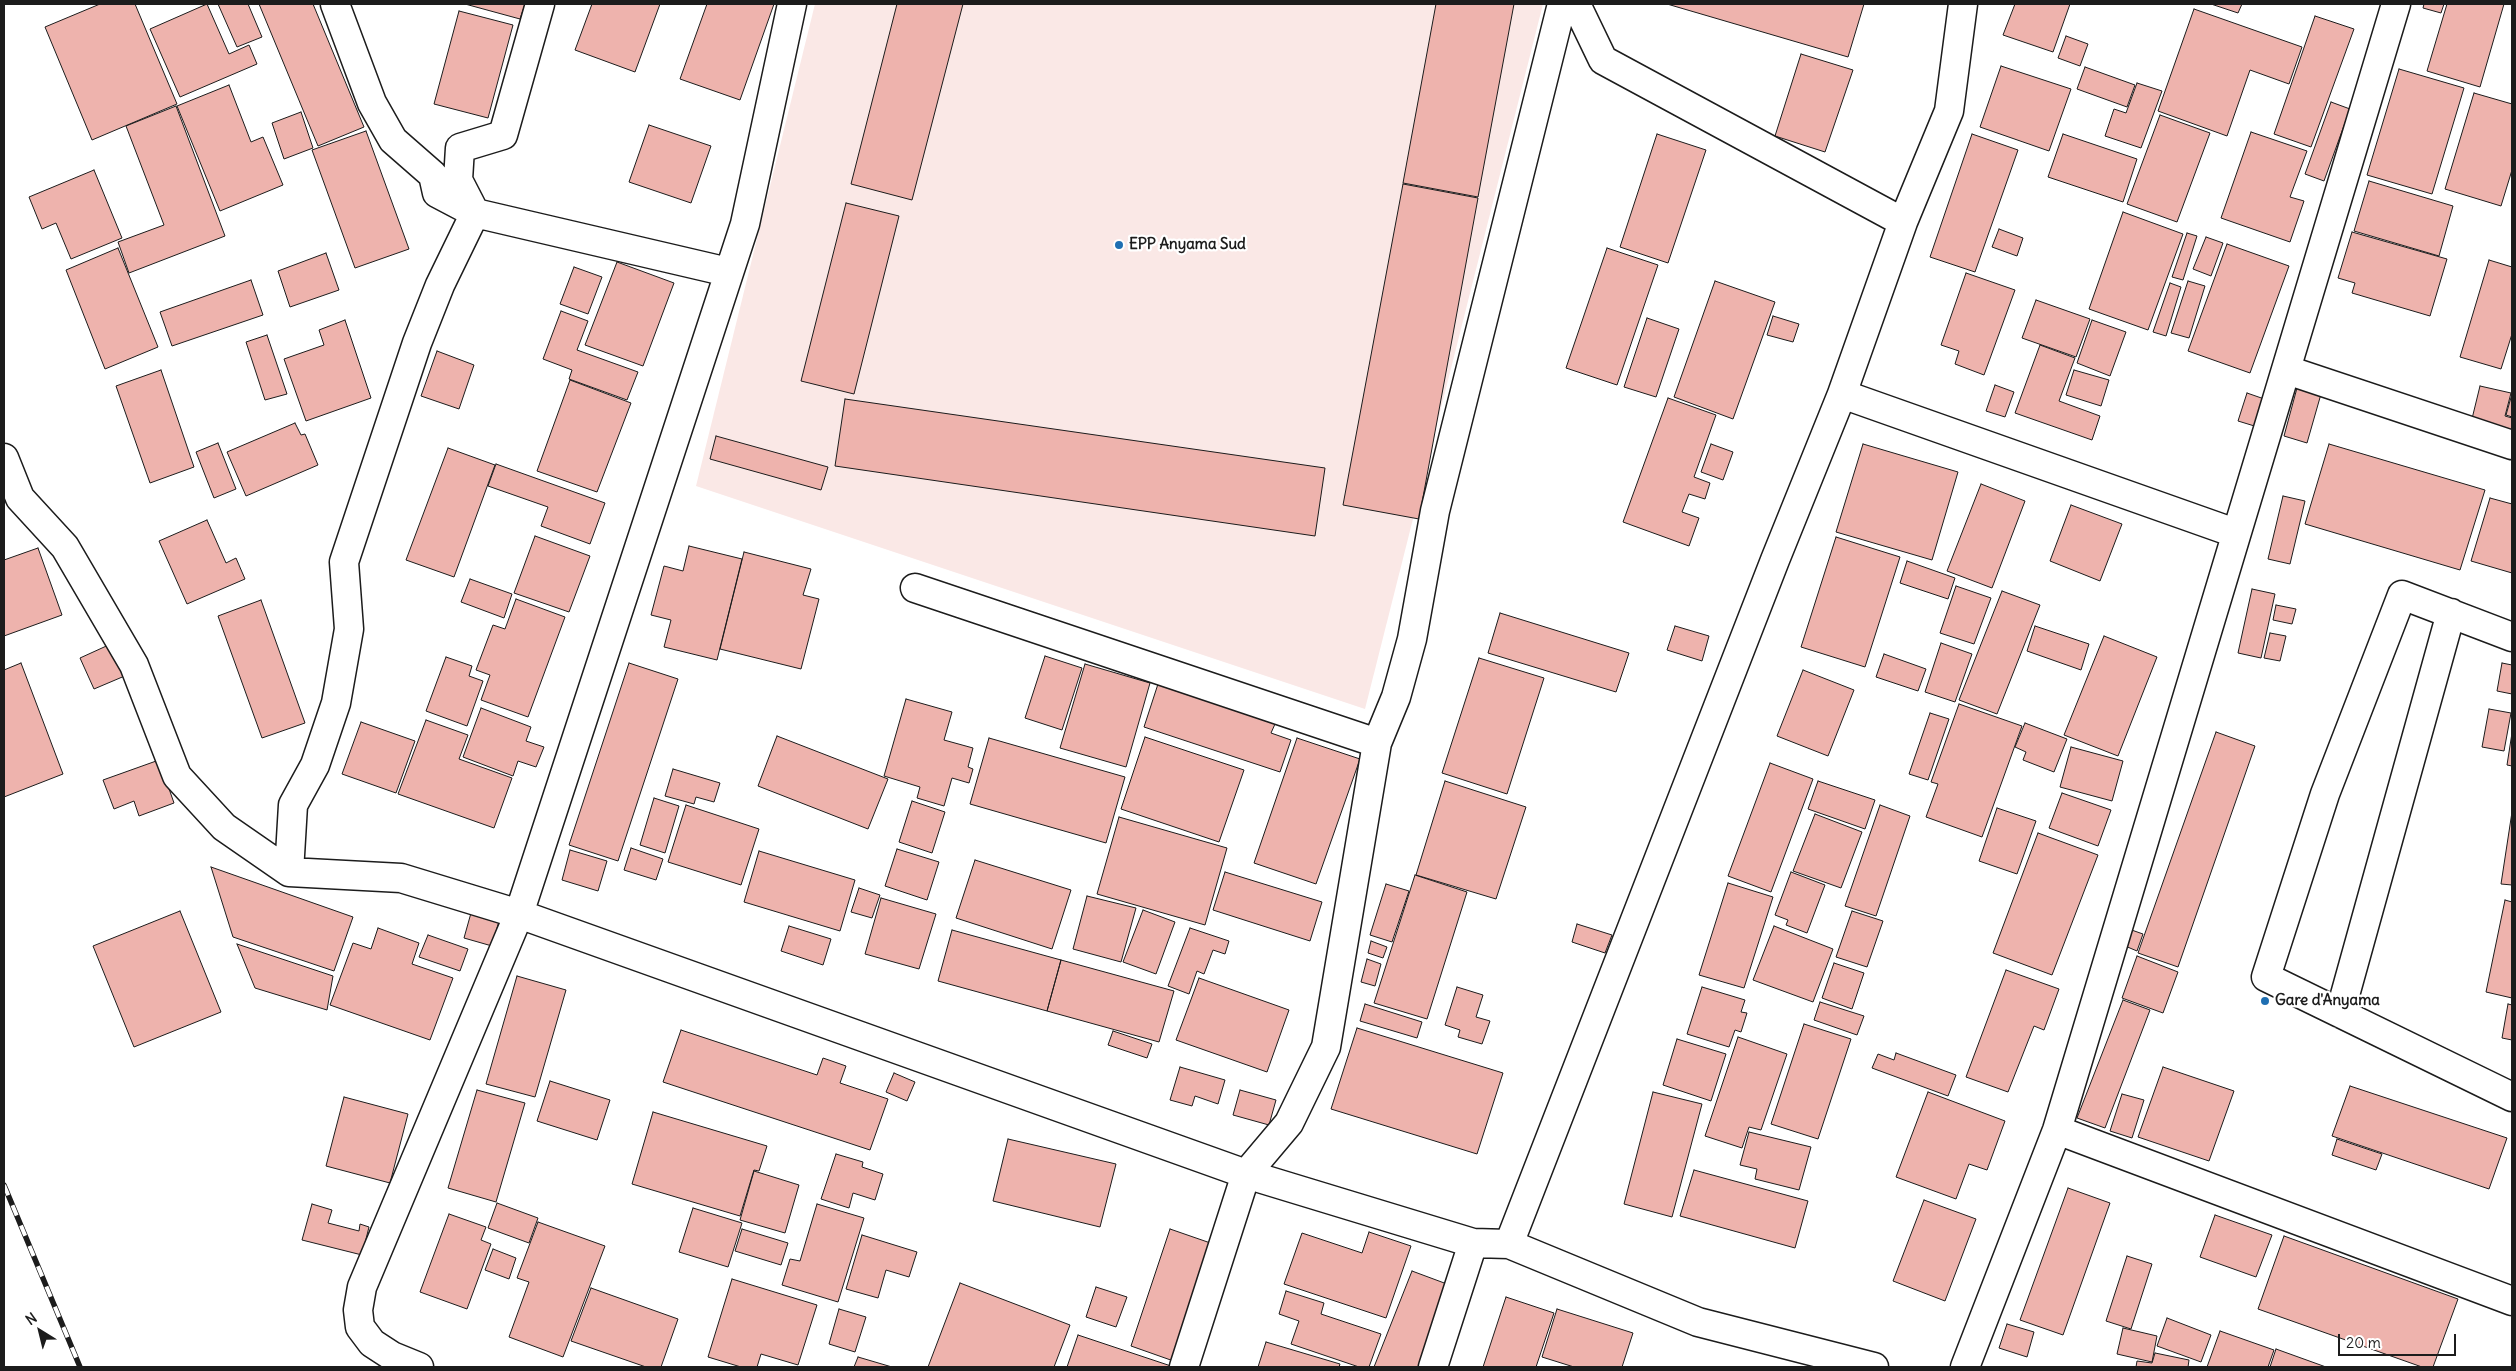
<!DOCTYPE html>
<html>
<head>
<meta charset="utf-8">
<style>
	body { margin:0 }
	#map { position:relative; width:2516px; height:1371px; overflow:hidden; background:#fff; font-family:Delius,sans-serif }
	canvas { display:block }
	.frame { position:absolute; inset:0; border:5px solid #1c1c1c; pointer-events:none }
	.north { position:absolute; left:15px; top:1306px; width:50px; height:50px; -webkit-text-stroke:4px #fff; paint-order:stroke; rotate:324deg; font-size:14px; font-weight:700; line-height:20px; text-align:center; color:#1c1c1c }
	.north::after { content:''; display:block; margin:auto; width:18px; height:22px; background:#1c1c1c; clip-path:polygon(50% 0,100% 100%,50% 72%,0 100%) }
	.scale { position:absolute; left:2338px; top:1334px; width:118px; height:22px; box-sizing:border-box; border:2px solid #1c1c1c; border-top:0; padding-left:6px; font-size:15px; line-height:18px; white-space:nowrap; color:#1c1c1c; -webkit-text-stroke:4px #fff; paint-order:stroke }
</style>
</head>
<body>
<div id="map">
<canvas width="2516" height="1371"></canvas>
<div class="frame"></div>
<div class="north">N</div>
<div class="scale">20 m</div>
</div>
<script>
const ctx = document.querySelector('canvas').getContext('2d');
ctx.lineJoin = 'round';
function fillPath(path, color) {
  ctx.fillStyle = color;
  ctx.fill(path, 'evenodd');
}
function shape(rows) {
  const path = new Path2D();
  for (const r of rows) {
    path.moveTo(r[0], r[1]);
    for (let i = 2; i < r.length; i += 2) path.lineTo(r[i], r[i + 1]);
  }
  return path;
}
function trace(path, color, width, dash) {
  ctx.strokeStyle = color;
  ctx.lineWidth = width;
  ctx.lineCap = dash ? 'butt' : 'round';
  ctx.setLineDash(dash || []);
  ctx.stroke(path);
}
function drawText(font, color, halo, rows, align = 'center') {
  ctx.font = font + ' Delius,sans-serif';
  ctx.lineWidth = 4.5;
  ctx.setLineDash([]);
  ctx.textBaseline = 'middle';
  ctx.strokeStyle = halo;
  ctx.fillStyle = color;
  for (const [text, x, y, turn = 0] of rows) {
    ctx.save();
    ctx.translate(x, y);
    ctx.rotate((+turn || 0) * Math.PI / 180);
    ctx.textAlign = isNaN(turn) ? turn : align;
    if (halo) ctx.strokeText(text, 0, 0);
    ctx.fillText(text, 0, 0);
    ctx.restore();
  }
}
fillPath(shape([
	[815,4,1543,4,1365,709,696,486]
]), '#fae8e6');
const building = shape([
	[100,4,135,4,177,104,92,140,45,27,100,4],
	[207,4,229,54,249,45,257,64,180,97,150,29,207,4],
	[218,4,248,4,262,37,237,47,218,4],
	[259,4,313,4,364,127,318,146,259,4],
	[465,4,525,4,520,19,465,4],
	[592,4,660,4,635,72,575,50,592,4],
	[707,4,774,4,740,100,680,79,707,4],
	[897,4,963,4,912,200,851,184,897,4],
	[1436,4,1514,4,1478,197,1403,183,1436,4],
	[1667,4,1864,4,1848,57,1667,4],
	[2015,4,2070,4,2053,52,2003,35,2015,4],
	[2211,4,2242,4,2238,13,2211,4],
	[2424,4,2444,4,2441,13,2423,8,2424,4],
	[2447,4,2504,4,2480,87,2427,71,2447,4],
	[2194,9,2302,47,2289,84,2250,70,2227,136,2158,111,2194,9],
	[459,11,513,25,488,118,434,104,459,11],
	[2315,16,2354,29,2311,147,2274,134,2315,16],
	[2066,36,2088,44,2080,66,2058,58,2066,36],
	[1801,54,1853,70,1825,152,1775,136,1801,54],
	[2001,66,2071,89,2049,151,1980,127,2001,66],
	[2085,67,2135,85,2127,107,2077,89,2085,67],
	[2399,69,2464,88,2432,194,2367,175,2399,69],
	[2137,83,2162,91,2141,148,2105,136,2114,109,2126,113,2137,83],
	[229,85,251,142,263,137,283,185,220,211,177,106,229,85],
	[2474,93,2512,104,2512,170,2501,206,2445,189,2474,93],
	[2331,102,2350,109,2324,181,2305,174,2331,102],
	[176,106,225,236,129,273,118,242,164,225,126,126,176,106],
	[301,112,313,148,284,159,272,123,301,112],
	[2160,115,2210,133,2177,222,2127,204,2160,115],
	[649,125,711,146,691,203,629,182,649,125],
	[366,131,409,249,355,268,312,150,366,131],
	[2251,132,2307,151,2290,197,2304,201,2290,242,2221,218,2251,132],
	[1657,134,1706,150,1668,263,1620,247,1657,134],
	[1972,134,2018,150,1975,272,1930,257,1972,134],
	[2063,134,2137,159,2123,202,2048,177,2063,134],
	[94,170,122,238,71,259,56,223,42,229,29,197,94,170],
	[2369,181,2453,206,2439,256,2354,231,2369,181],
	[1403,184,1478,198,1419,519,1343,505,1403,184],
	[846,203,899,216,854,394,801,381,846,203],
	[2123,212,2183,234,2148,330,2089,309,2123,212],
	[1999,229,2023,238,2017,256,1992,247,1999,229],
	[2352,232,2447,259,2430,316,2352,293,2355,283,2338,278,2352,232],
	[2187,233,2197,236,2183,280,2172,277,2187,233],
	[2206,237,2223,243,2211,276,2193,269,2206,237],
	[2227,244,2289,266,2250,373,2188,351,2227,244],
	[118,248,158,347,105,369,66,270,118,248],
	[1607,248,1658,265,1617,385,1566,368,1607,248],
	[326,253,339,290,290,307,278,271,326,253],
	[2489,260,2512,267,2512,334,2501,369,2460,357,2489,260],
	[617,262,674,283,643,366,585,345,617,262],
	[574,267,602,277,588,314,560,304,574,267],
	[1966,273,2015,290,1984,375,1955,364,1959,351,1941,345,1966,273],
	[251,280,263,315,172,346,160,312,251,280],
	[1715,281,1775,302,1733,419,1674,397,1715,281],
	[2188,281,2205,286,2189,338,2171,333,2188,281],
	[2170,283,2181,287,2166,336,2153,332,2170,283],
	[2036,300,2090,319,2076,357,2022,338,2036,300],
	[561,311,588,321,577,350,638,372,627,400,569,379,572,370,543,359,561,311],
	[1773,316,1799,324,1793,342,1767,335,1773,316],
	[1647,318,1679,329,1656,397,1624,387,1647,318],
	[345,320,371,398,306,421,284,359,324,345,319,330,345,320],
	[2092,320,2126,332,2110,376,2077,363,2092,320],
	[267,335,287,394,265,400,246,342,267,335],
	[2040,345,2075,358,2059,401,2100,416,2092,440,2015,413,2040,345],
	[437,351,474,365,459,409,421,396,437,351],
	[161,370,194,467,150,483,116,386,161,370],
	[2074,370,2109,380,2101,406,2066,395,2074,370],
	[570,380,631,403,597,492,537,471,570,380],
	[1995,385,2014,392,2005,417,1986,411,1995,385],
	[2480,386,2511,393,2505,416,2512,418,2512,436,2470,427,2480,386],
	[2297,388,2321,394,2307,443,2284,436,2297,388],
	[2247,393,2270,401,2261,428,2238,421,2247,393],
	[2512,394,2512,417,2506,415,2512,394],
	[1668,398,1716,415,1694,477,1710,483,1705,499,1689,494,1682,512,1699,518,1689,546,1623,522,1668,398],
	[845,399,1325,468,1315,536,835,466,845,399],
	[295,423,301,435,305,434,318,465,246,496,227,452,295,423],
	[716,436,828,467,821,490,710,459,716,436],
	[218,443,236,489,214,498,196,452,218,443],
	[1711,444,1733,452,1723,480,1701,472,1711,444],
	[1863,444,1958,472,1932,560,1836,532,1863,444],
	[2329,444,2485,490,2460,570,2305,524,2329,444],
	[448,448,495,465,454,577,406,560,448,448],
	[496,464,605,503,590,544,541,526,548,507,488,486,496,464],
	[1981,484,2025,501,1992,588,1947,571,1981,484],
	[2283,496,2305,501,2290,564,2268,559,2283,496],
	[2490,498,2512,504,2512,573,2471,561,2490,498],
	[2071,505,2122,524,2100,581,2050,561,2071,505],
	[207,520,226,563,236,558,245,579,187,604,159,541,207,520],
	[535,536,590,556,569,612,514,593,535,536],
	[1836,537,1900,557,1865,667,1801,647,1836,537],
	[689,546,742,559,717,660,664,647,671,620,651,615,664,566,683,571,689,546],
	[38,548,62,615,4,636,4,560,38,548],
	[744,552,811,569,803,595,819,599,801,669,720,649,744,552],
	[1907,561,1955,578,1948,599,1900,583,1907,561],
	[470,579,512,594,504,618,461,602,470,579],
	[1956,586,1991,598,1974,644,1940,633,1956,586],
	[2252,589,2275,594,2261,658,2238,653,2252,589],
	[2002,591,2040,605,1997,714,1959,700,2002,591],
	[516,599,565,617,528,717,481,700,490,675,476,670,493,625,505,629,516,599],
	[261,600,305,723,262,738,218,616,261,600],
	[2276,605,2296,609,2292,624,2273,620,2276,605],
	[1500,613,1629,653,1616,692,1488,653,1500,613],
	[1675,626,1709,636,1702,661,1667,650,1675,626],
	[2035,626,2089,644,2081,670,2027,651,2035,626],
	[2270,633,2286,636,2280,661,2264,658,2270,633],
	[2104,636,2157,657,2118,756,2064,735,2104,636],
	[113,643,127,675,94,689,80,658,113,643],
	[1941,643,1972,654,1955,702,1925,692,1941,643],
	[1884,654,1926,669,1918,691,1876,677,1884,654],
	[1045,656,1082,668,1062,730,1025,718,1045,656],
	[446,657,472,666,469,676,483,681,467,726,426,711,446,657],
	[1479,658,1544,678,1507,794,1442,773,1479,658],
	[21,663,63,774,4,797,4,670,21,663],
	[629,663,678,679,618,861,569,845,629,663],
	[2502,663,2512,665,2512,694,2497,691,2502,663],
	[1085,664,1150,683,1126,767,1060,748,1085,664],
	[1803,670,1854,690,1828,756,1777,736,1803,670],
	[1158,684,1275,724,1271,733,1291,740,1280,772,1144,727,1158,684],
	[906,699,952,712,944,740,973,748,968,767,973,769,969,783,952,778,944,806,917,798,920,787,884,776,906,699],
	[1959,704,2022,726,1982,837,1926,817,1938,784,1931,782,1959,704],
	[481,708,531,727,526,741,544,747,536,767,518,761,513,776,463,757,481,708],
	[2489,709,2511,713,2504,751,2482,747,2489,709],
	[1930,713,1949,719,1928,780,1909,774,1930,713],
	[426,720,468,735,459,759,512,778,494,828,398,794,426,720],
	[361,722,415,741,396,793,342,774,361,722],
	[2025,723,2067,739,2054,772,2023,760,2026,752,2015,747,2025,723],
	[2216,732,2255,746,2178,967,2138,953,2216,732],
	[2512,733,2512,766,2507,765,2512,733],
	[777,736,888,779,868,829,758,786,777,736],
	[1145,737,1244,770,1219,842,1121,809,1145,737],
	[989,738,1125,777,1106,843,970,804,989,738],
	[1297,738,1360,759,1316,884,1254,863,1297,738],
	[2071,747,2123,761,2112,801,2060,787,2071,747],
	[159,760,174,803,139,816,134,801,114,809,103,780,159,760],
	[1770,763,1813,779,1771,892,1728,876,1770,763],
	[673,769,720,783,714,802,696,797,694,804,665,796,673,769],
	[1445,781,1526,807,1496,899,1416,875,1445,781],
	[1818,781,1875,800,1865,829,1808,809,1818,781],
	[2062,793,2111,810,2098,846,2049,828,2062,793],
	[654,798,679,806,665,853,640,845,654,798],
	[912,801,945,812,932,853,899,842,912,801],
	[686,805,759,829,741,885,668,862,686,805],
	[1880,805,1910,816,1876,916,1845,906,1880,805],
	[1997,808,2036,821,2017,874,1979,861,1997,808],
	[2512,812,2512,885,2501,884,2512,812],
	[1815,814,1862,832,1841,888,1793,871,1815,814],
	[1119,817,1227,848,1205,925,1097,894,1119,817],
	[2038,833,2098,855,2052,975,1993,953,2038,833],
	[631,848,663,859,656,880,624,870,631,848],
	[897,849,939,862,927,900,885,886,897,849],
	[570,850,607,861,598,891,562,880,570,850],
	[759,851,855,880,840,931,744,902,759,851],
	[975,860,1071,890,1052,949,956,918,975,860],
	[211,867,353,917,334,971,233,937,211,867],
	[1225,872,1322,902,1310,941,1213,910,1225,872],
	[1791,872,1825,885,1807,933,1786,925,1788,920,1775,915,1791,872],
	[1415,875,1467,892,1427,1019,1374,1003,1415,875],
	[1728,883,1773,897,1744,988,1699,975,1728,883],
	[1386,884,1409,891,1392,942,1370,935,1386,884],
	[859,888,880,895,872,918,851,912,859,888],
	[1087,896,1136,908,1121,962,1073,949,1087,896],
	[881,898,936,914,919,969,865,954,881,898],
	[2505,900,2512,902,2512,998,2486,992,2505,900],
	[1143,910,1175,922,1156,974,1123,962,1143,910],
	[180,911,221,1012,134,1047,93,946,180,911],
	[1852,911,1883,921,1867,967,1836,957,1852,911],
	[471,913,499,921,492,946,464,938,471,913],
	[1577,924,1612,935,1605,953,1572,942,1577,924],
	[789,926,831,939,823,965,781,951,789,926],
	[1774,926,1833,949,1813,1002,1753,980,1774,926],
	[2123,927,2143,934,2137,951,2118,943,2123,927],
	[378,928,419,943,412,964,453,978,430,1040,330,1005,353,943,371,949,378,928],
	[1190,928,1229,941,1225,954,1213,950,1204,974,1197,971,1189,994,1168,986,1190,928],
	[952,930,1061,960,1047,1011,938,981,952,930],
	[428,935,468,949,460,971,419,957,428,935],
	[1371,941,1387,947,1383,958,1368,953,1371,941],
	[237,944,333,976,327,1010,255,988,237,944],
	[2137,956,2178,972,2163,1013,2122,998,2137,956],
	[1367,959,1381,964,1375,986,1361,982,1367,959],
	[1061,960,1174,991,1159,1042,1047,1011,1061,960],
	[1834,963,1864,973,1852,1009,1822,998,1834,963],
	[2006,970,2059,989,2044,1030,2034,1026,2008,1092,1966,1077,2006,970],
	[517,976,566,990,535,1097,486,1084,517,976],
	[1199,978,1289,1010,1267,1072,1176,1040,1199,978],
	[1457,987,1483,995,1476,1017,1490,1021,1482,1044,1458,1037,1460,1030,1445,1025,1457,987],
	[1702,987,1745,1000,1741,1012,1747,1013,1741,1032,1735,1030,1729,1047,1687,1034,1702,987],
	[2123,1000,2150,1010,2105,1128,2077,1118,2123,1000],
	[1820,1002,1864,1016,1857,1035,1814,1020,1820,1002],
	[1365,1004,1422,1022,1417,1038,1360,1021,1365,1004],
	[2508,1004,2512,1005,2512,1040,2502,1038,2508,1004],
	[1804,1024,1851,1039,1818,1139,1771,1124,1804,1024],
	[1357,1028,1503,1073,1477,1154,1331,1109,1357,1028],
	[681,1030,817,1075,823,1058,846,1066,840,1083,888,1099,870,1150,663,1082,681,1030],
	[1113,1031,1152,1044,1147,1058,1108,1045,1113,1031],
	[1738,1037,1787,1054,1761,1130,1749,1127,1742,1148,1705,1136,1738,1037],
	[1677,1039,1726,1054,1711,1101,1663,1085,1677,1039],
	[1896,1053,1956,1075,1948,1096,1872,1068,1878,1054,1894,1060,1896,1053],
	[1180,1067,1225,1080,1218,1104,1195,1096,1192,1106,1170,1100,1180,1067],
	[2163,1067,2234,1091,2209,1161,2138,1137,2163,1067],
	[894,1073,915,1082,907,1101,886,1092,894,1073],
	[550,1081,610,1100,597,1140,537,1121,550,1081],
	[2350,1086,2507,1138,2489,1189,2332,1136,2350,1086],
	[477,1090,525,1103,496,1202,448,1188,477,1090],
	[1240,1090,1276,1100,1269,1125,1233,1115,1240,1090],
	[1653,1092,1702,1104,1672,1217,1624,1204,1653,1092],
	[1928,1092,2005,1121,1987,1170,1969,1164,1956,1199,1896,1177,1928,1092],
	[2122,1094,2144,1100,2132,1138,2110,1131,2122,1094],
	[344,1097,408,1114,390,1183,326,1166,344,1097],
	[653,1112,767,1146,759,1171,754,1170,740,1216,632,1184,653,1112],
	[1749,1132,1811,1147,1799,1190,1755,1179,1757,1169,1740,1165,1749,1132],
	[1008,1139,1116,1164,1100,1227,993,1201,1008,1139],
	[2337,1139,2382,1154,2376,1170,2332,1155,2337,1139],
	[836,1154,863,1162,862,1167,883,1174,875,1200,853,1193,849,1208,821,1199,836,1154],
	[1694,1170,1808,1201,1795,1248,1680,1216,1694,1170],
	[754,1171,799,1185,785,1233,740,1220,754,1171],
	[2068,1188,2110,1203,2063,1335,2020,1320,2068,1188],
	[1924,1200,1976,1219,1945,1301,1893,1281,1924,1200],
	[497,1203,538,1218,529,1243,488,1228,497,1203],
	[312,1204,332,1210,328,1223,359,1231,360,1224,369,1227,362,1255,302,1240,312,1204],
	[817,1204,864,1218,838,1302,782,1285,790,1259,800,1261,817,1204],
	[693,1208,742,1223,728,1267,679,1252,693,1208],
	[449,1214,486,1227,481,1240,491,1244,467,1309,420,1292,449,1214],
	[2215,1215,2272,1235,2256,1277,2200,1257,2215,1215],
	[538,1222,605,1246,563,1357,509,1337,529,1282,517,1278,538,1222],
	[742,1229,788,1243,781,1265,735,1251,742,1229],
	[1170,1229,1222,1247,1182,1364,1131,1346,1170,1229],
	[1369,1232,1411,1246,1386,1318,1284,1284,1302,1233,1362,1253,1369,1232],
	[862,1235,917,1252,909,1277,886,1270,878,1298,846,1289,862,1235],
	[2284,1236,2458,1299,2433,1367,2422,1367,2258,1309,2284,1236],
	[493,1249,516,1258,509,1279,485,1270,493,1249],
	[2127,1256,2152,1264,2131,1329,2106,1321,2127,1256],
	[1412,1271,1455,1287,1424,1367,1374,1367,1412,1271],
	[732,1279,817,1305,798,1365,761,1354,757,1367,741,1367,708,1357,732,1279],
	[960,1283,1070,1325,1054,1367,928,1367,960,1283],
	[1096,1287,1127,1297,1116,1327,1086,1317,1096,1287],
	[591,1288,678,1319,661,1367,646,1367,571,1341,591,1288],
	[1286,1291,1324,1303,1321,1314,1381,1334,1369,1367,1359,1367,1291,1344,1299,1321,1279,1314,1286,1291],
	[1506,1297,1554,1313,1536,1367,1483,1367,1506,1297],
	[839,1309,866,1317,855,1352,829,1344,839,1309],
	[1557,1309,1633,1333,1622,1367,1574,1367,1542,1357,1557,1309],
	[2167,1318,2211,1335,2201,1362,2157,1346,2167,1318],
	[2007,1324,2034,1332,2027,1357,1999,1348,2007,1324],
	[2123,1328,2157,1336,2152,1362,2117,1354,2123,1328],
	[2220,1331,2274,1350,2268,1367,2207,1367,2220,1331],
	[1078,1335,1174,1367,1067,1367,1078,1335],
	[1266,1342,1340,1364,1339,1367,1258,1367,1266,1342],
	[2276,1349,2326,1367,2270,1367,2276,1349],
	[2155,1353,2189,1360,2188,1367,2136,1367,2137,1361,2152,1363,2155,1353],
	[858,1357,892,1367,854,1367,858,1357]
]);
fillPath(building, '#eeb3ad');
trace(building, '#1c1c1c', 1);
const street = shape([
	[335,4,372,103,393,140,433,175,437,193,475,213,728,272],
	[1576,4,1603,60,1903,222],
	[475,213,458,180,460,148,503,135,540,4],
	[2287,370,2512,445],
	[1842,394,2235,533],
	[4,458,20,498,65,547,134,665,177,776,224,827,289,872,401,878,519,914,1246,1174,1473,1243,1509,1244,1698,1322,1874,1367],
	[915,588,1377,743],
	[2512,637,2402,595,2325,794,2266,977,2512,1097],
	[289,872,293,805,315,765,336,703,349,629,344,562,417,343,440,285,475,213],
	[2340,1013,2451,613],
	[2057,1130,2512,1301],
	[1509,1244,1775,560,1842,394,1903,222,1949,111,1963,4],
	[419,1367,392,1356,372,1343,360,1327,358,1310,362,1287,519,914,745,224,792,4],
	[1184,1367,1246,1174,1289,1123,1326,1047,1377,743,1396,697,1412,639,1435,511,1562,4],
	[1433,1367,1473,1243],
	[1965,1367,2057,1130,2396,4]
]);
trace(street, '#1c1c1c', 31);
trace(street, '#fff', 28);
const rail = shape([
	[4,1185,80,1367]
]);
trace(rail, '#1c1c1c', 5.5);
trace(rail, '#fff', 4, [11]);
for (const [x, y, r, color] of [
	[1119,245,5,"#1f6fb2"],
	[2265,1001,5,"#1f6fb2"]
]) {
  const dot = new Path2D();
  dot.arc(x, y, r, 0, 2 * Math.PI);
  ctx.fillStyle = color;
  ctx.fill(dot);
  trace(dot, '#fff', 2);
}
drawText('bold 15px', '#1c1c1c', '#fff', [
	["EPP Anyama Sud",1129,245],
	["Gare d'Anyama",2275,1001]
], 'left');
</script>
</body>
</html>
